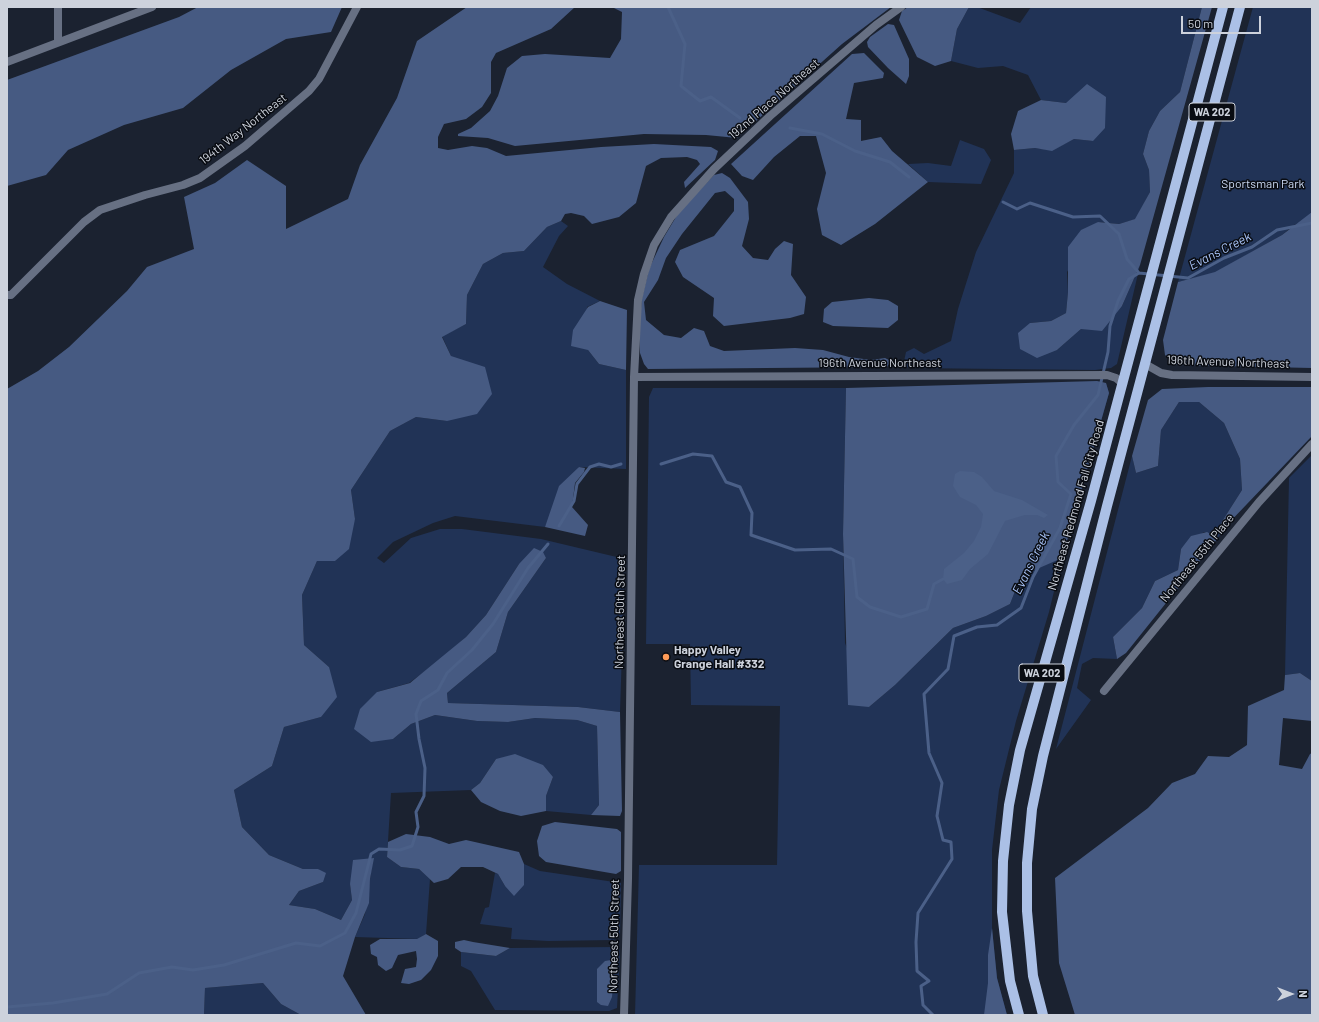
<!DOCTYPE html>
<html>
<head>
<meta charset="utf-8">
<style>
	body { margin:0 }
	#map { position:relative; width:1319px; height:1022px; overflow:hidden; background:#1b2230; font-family:Barlow,sans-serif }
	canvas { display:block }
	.frame { position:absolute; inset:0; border:8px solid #cdd2dc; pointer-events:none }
	.north { position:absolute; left:1271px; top:974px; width:40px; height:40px; -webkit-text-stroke:3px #090c12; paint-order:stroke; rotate:90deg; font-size:11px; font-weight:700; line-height:16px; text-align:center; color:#cdd2dc }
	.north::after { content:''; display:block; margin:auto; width:14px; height:18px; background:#cdd2dc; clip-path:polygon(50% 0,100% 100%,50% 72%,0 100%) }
	.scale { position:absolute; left:1181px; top:16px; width:80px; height:18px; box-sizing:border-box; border:2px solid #cdd2dc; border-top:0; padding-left:5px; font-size:12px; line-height:14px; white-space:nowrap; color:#cdd2dc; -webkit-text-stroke:3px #090c12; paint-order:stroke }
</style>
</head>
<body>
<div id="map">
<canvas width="1319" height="1022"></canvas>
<div class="frame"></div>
<div class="north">N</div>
<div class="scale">50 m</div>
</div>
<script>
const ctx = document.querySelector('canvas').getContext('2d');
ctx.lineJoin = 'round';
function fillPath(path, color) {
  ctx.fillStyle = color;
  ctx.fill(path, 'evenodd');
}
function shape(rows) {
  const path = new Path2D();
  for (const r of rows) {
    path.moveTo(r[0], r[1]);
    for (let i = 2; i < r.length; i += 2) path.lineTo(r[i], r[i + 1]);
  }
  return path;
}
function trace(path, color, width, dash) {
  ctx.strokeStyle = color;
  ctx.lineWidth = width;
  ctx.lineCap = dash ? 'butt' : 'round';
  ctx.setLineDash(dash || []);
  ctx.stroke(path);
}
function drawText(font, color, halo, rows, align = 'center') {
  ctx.font = font + ' Barlow,sans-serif';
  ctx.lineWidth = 3;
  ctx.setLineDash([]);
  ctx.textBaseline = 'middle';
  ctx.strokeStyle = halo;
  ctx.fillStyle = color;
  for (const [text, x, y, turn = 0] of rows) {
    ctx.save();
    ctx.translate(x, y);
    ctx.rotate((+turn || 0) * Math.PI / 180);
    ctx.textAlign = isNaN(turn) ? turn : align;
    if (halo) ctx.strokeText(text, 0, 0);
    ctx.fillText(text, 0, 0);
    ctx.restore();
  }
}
fillPath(shape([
	[969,7,977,7,1020,23,1031,7,1202,7,1180,92,1160,111,1149,131,1143,154,1149,170,1150,192,1136,219,1119,224,1098,222,1067,272,1068,292,1066,313,1051,321,1030,323,1057,350,1081,329,1122,306,1140,265,1117,364,1111,368,1095,370,910,368,903,366,906,352,914,348,924,354,951,341,958,309,976,252,1014,173,1014,150,1035,148,1052,150,1074,139,1093,141,1066,103,1041,100,1028,75,1003,66,978,68,951,61,957,29],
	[1253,7,1312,7,1312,218,1294,225,1282,235,1215,273,1178,282],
	[960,140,984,149,991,160,981,184,928,182,908,164,928,163,951,166],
	[561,221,568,226,559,236,543,267,567,284,600,301,587,307,588,350,599,364,626,370,626,469,579,467,545,527,455,516,433,523,393,542,377,558,384,563,411,538,440,529,462,529,541,539,625,559,620,712,578,707,448,703,447,693,496,652,508,612,546,558,519,564,486,615,466,637,439,661,409,683,377,692,393,739,411,724,435,715,477,721,508,722,535,718,577,720,597,726,599,805,591,815,546,811,546,796,553,777,496,759,480,783,471,790,391,793,387,857,401,867,419,869,430,879,426,934,418,939,355,937,365,914,373,858,350,884,352,900,341,920,315,909,289,905,299,891,323,882,318,869,303,869,269,855,242,827,234,790,272,766,284,727,321,717,329,667,304,645,302,595,317,561,335,561,355,519,351,490,390,431,416,417,447,421,451,356,442,336,466,324,467,295,483,264,503,253,524,251,547,227],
	[1106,383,1109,393,1062,558,1049,612,1016,721,999,790,992,850,992,928,997,978,1007,1015,635,1015,639,865,777,865,780,706,691,705,690,644,646,644,649,397,653,388,846,388,843,534,845,643,869,707,895,685,953,628,986,616,1010,604,1021,576],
	[1179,402,1199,402,1224,423,1240,459,1242,490,1221,523,1225,527,1218,538,1204,532,1181,549,1178,570,1155,581,1142,608,1113,637,1117,659,1093,658,1082,664,1077,688,1091,700,1056,749,1132,456,1136,473,1158,466,1161,430],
	[1312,455,1312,681,1300,673,1285,675,1289,478],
	[524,864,540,871,621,883,620,936,613,940,548,941,511,939,512,928,480,924,485,908,489,907,495,873,498,874,505,886,524,885],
	[616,947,620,951,617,1008,609,1011,495,1010,471,971,461,966,461,952,496,956,510,948],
	[263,983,281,1004,301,1015,204,1015,205,988]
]), '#213356');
fillPath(shape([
	[198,7,342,7,331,32,286,39,231,70,183,108,124,125,68,150,46,175,7,186,7,80,179,17],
	[467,7,575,7,551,29,496,53,491,62,491,93,482,107,466,119,444,124,438,137,438,148,448,150,472,146,487,148,506,156,601,147,654,144,711,147,718,151,715,160,685,188,684,182,700,164,697,160,687,157,661,158,646,166,636,203,619,217,592,224,584,216,571,213,565,214,561,221,547,227,524,251,503,253,483,264,467,295,466,324,442,337,451,356,485,367,492,394,477,414,447,421,416,417,390,431,351,490,355,519,349,549,335,561,317,561,302,595,304,645,329,667,337,697,321,717,284,727,272,766,234,790,242,827,269,855,303,869,318,869,326,873,323,882,299,891,289,905,315,909,341,920,352,900,350,884,353,860,374,858,370,879,369,903,355,937,343,976,366,1015,301,1015,281,1004,263,983,205,988,204,1015,7,1015,7,389,38,371,69,347,127,291,147,267,194,249,184,197,215,183,247,160,286,186,286,229,348,199,360,165,397,98,417,41],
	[612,7,891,7,842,44,737,138,706,135,644,134,515,146,488,138,458,136,458,134,471,128,490,111,498,96,507,68,522,56,545,54,610,58,621,39,622,12],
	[908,7,969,7,957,29,951,61,935,66,917,57,899,20,902,11],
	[1202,7,1212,7,1140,265,1122,306,1102,331,1081,329,1057,350,1037,358,1020,349,1018,333,1030,323,1051,321,1066,313,1068,292,1068,247,1081,230,1098,222,1119,224,1135,219,1150,192,1149,170,1143,154,1149,131,1160,111,1180,92],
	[888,24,894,25,909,59,909,76,906,84,888,68,868,47,867,42,870,37],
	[864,53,884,73,883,78,854,83,846,119,861,120,861,141,881,137,892,151,928,182,875,224,841,245,822,235,817,209,826,173,816,136,800,136,774,157,753,180,742,176,731,164,852,54],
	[1087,84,1106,97,1105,128,1093,141,1074,139,1052,151,1035,148,1014,150,1011,134,1018,111,1041,100,1066,103],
	[722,173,730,178,748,202,749,219,742,246,753,258,768,260,775,249,784,241,793,244,791,275,806,297,804,314,790,318,724,326,713,316,714,298,683,277,675,262,680,250,714,236,734,211,734,199,725,191,715,193,682,234,666,258,658,280,644,302,646,320,664,335,681,338,694,328,704,331,710,346,724,351,795,348,823,350,849,357,871,360,885,358,891,361,887,367,648,369,644,364,640,353,639,328,642,298,649,269,664,237,679,212,714,175],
	[1312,212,1312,368,1176,365,1165,355,1163,340,1178,282,1215,272,1282,235],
	[869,298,888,300,898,306,898,320,888,328,833,326,823,322,824,309,832,302],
	[600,301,627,310,626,370,599,364,588,350,571,346,573,330,588,307],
	[1097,381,1106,383,1109,393,1062,558,1021,576,1010,604,986,616,953,628,895,685,869,707,848,705,843,534,846,388],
	[1208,387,1312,387,1312,436,1225,527,1221,523,1242,490,1240,459,1224,423,1199,402,1179,402,1161,430,1158,466,1136,473,1132,456,1148,400,1162,389],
	[579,467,585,468,584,472,575,483,572,507,588,525,585,536,545,527,559,486],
	[1207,532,1218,538,1126,653,1117,659,1113,637,1142,608,1155,581,1178,570,1181,549,1191,536],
	[534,548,543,552,546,558,508,612,496,652,447,693,448,703,578,707,620,712,622,811,620,816,591,815,599,805,597,726,577,720,535,718,508,722,477,721,435,715,411,724,393,739,371,742,354,729,360,709,377,692,410,683,466,637,486,615,519,564],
	[1300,673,1312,681,1312,721,1283,718,1279,765,1302,769,1310,754,1312,753,1312,1015,1075,1015,1059,963,1055,878,1148,808,1172,783,1195,774,1208,756,1229,757,1247,745,1248,706,1284,690,1285,675],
	[515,754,543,765,553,777,546,796,546,811,521,816,500,811,481,802,471,790,480,783,496,759],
	[555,822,617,829,621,832,621,871,616,874,546,862,539,856,537,841,542,826],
	[406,834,430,837,449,844,466,840,519,852,524,864,524,885,514,896,505,886,498,874,483,867,461,867,448,879,434,883,419,869,401,867,387,857,388,842],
	[992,928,997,978,1007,1015,984,1015,988,983,988,955],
	[426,934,438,941,438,956,431,970,421,980,409,984,401,983,405,969,416,967,417,959,416,951,398,955,392,968,386,971,378,965,377,957,371,954,370,945,380,939,417,939],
	[464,940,473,942,510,948,496,956,461,952,455,948,455,942],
	[611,960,615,963,612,997,608,1006,601,1005,597,1002,597,969,605,961]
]), '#465a82');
fillPath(shape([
	[960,471,974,472,982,477,994,491,1022,500,1048,515,1044,518,1037,515,1025,515,1005,521,988,554,970,569,962,580,947,584,943,579,944,569,964,553,974,541,981,527,983,514,976,505,960,497,953,486,955,474]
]), '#4b6088');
trace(shape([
	[668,7,685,44,681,86,700,101,711,97,740,118],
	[790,128,822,134,855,151,890,162,909,177],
	[1003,202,1017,209,1030,203,1073,217,1100,216,1119,234,1127,259,1139,273],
	[661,464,693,454,712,456,726,482,740,487,752,513,751,535,795,550,831,549,853,559,857,597,870,607,901,617,927,609,934,584,943,579],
	[559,526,574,501,577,484,590,467,599,464,611,467,621,464],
	[7,1007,53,1003,107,994,139,973,172,967,193,970,224,965,296,943,320,946,345,933,356,913,371,854,379,849,400,850,412,846,418,827,416,812,424,796,425,768,419,739,416,714,421,701,438,690,447,673,472,650,493,624,528,568,548,544],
	[933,1015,923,1005,921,986,929,981,917,971,916,942,918,913,952,859,951,842,943,840,937,816,942,783,929,753,924,694,948,669,954,636,977,627,997,625,1021,608,1033,577,1060,528,1071,494,1058,482,1056,456,1074,425,1098,395,1108,352,1110,326,1118,301,1129,279,1139,273,1188,278,1224,258,1252,247,1277,230,1312,223]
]), '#4b6088', 3);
trace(shape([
	[58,7,58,42],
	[7,62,152,7],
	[7,295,11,295,84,222,100,210,145,195,183,185,200,178,245,146,309,91,319,79,357,7],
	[1145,364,1161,373,1172,375,1312,377],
	[634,377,1107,375,1116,378,1123,384],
	[1104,691,1259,502,1312,444],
	[624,1015,628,879,634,377,638,300,644,274,654,245,671,217,714,169,770,116,876,25,901,7]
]), '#677083', 8);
trace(shape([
	[1019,1015,1010,981,1002,912,1003,861,1009,805,1020,750,1091,501,1223,7],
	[1043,1015,1033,976,1027,911,1027,863,1032,809,1043,756,1107,506,1240,7]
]), '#abc0e6', 10);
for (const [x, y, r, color] of [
	[666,657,4,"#fe9b58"]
]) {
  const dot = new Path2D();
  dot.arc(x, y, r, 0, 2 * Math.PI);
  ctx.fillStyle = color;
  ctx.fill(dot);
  trace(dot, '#090c12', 1.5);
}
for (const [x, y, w] of [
	[1212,112,46],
	[1042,673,46]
]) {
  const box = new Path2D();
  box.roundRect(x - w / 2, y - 9, w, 18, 3);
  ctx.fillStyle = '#090c12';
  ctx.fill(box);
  trace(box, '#cdd2dc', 1);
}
drawText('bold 11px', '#cdd2dc', null, [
	["WA 202",1212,112],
	["WA 202",1042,673]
]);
drawText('12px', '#cdd2dc', '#090c12', [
	["192nd Place Northeast",774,99,-41],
	["194th Way Northeast",243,129,-38],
	["196th Avenue Northeast",1228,362,2],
	["196th Avenue Northeast",880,363],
	["Northeast Redmond Fall City Road",1076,505,-74],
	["Northeast 55th Place",1197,558,-51],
	["Northeast 50th Street",620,612,-89],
	["Northeast 50th Street",614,936,-89]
]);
drawText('12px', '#cedcf7', '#090c12', [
	["Sportsman Park",1263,184]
]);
drawText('bold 12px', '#cdd2dc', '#090c12', [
	["Happy Valley",674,650],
	["Grange Hall #332",674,664]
], 'left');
drawText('italic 13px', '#a8c3f7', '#090c12', [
	["Evans Creek",1220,251,-27],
	["Evans Creek",1031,563,-64]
]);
</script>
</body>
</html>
